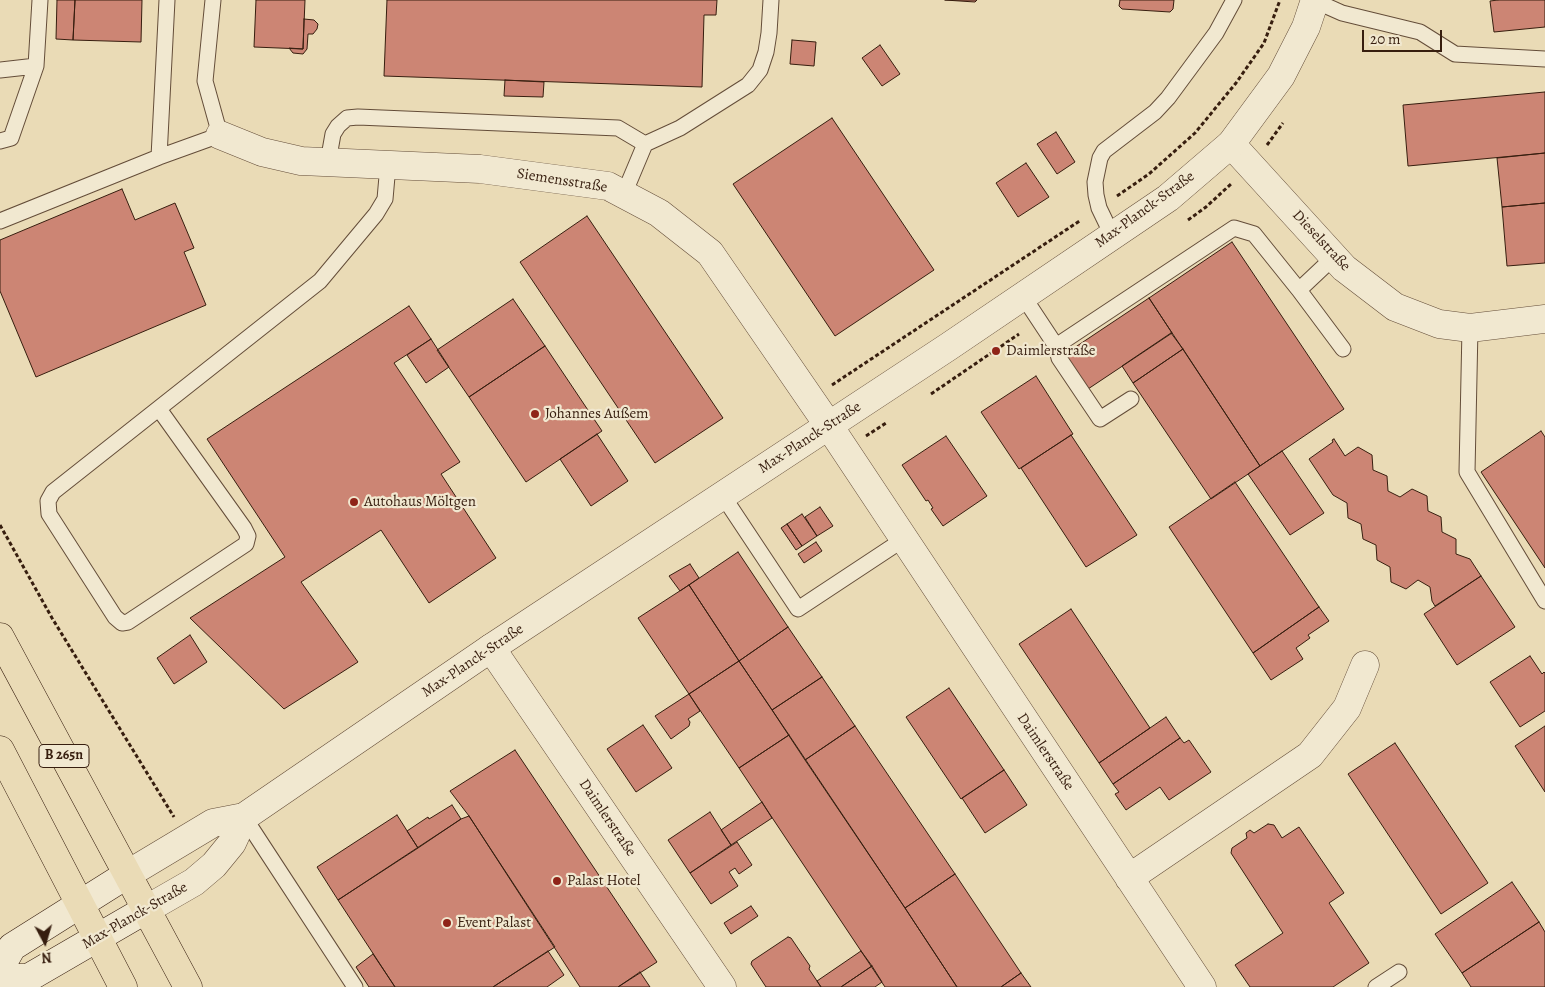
<!DOCTYPE html>
<html>
<head>
<meta charset="utf-8">
<style>
	body { margin:0 }
	#map { position:relative; width:1545px; height:987px; overflow:hidden; background:#eadbb6; font-family:Alegreya,serif }
	canvas { display:block }
	.north { position:absolute; left:20px; top:917px; width:50px; height:50px; -webkit-text-stroke:4px #f1e8d0; paint-order:stroke; rotate:174deg; font-size:14px; font-weight:700; line-height:20px; text-align:center; color:#371e0f }
	.north::after { content:''; display:block; margin:auto; width:18px; height:22px; background:#371e0f; clip-path:polygon(50% 0,100% 100%,50% 72%,0 100%) }
	.scale { position:absolute; left:1362px; top:30px; width:80px; height:22px; box-sizing:border-box; border:2px solid #371e0f; border-top:0; padding-left:6px; font-size:15px; line-height:18px; white-space:nowrap; color:#371e0f; -webkit-text-stroke:4px #f1e8d0; paint-order:stroke }
</style>
</head>
<body>
<div id="map">
<canvas width="1545" height="987"></canvas>
<div class="north">N</div>
<div class="scale">20 m</div>
</div>
<script>
const ctx = document.querySelector('canvas').getContext('2d');
ctx.lineJoin = 'round';
function fillPath(path, color) {
  ctx.fillStyle = color;
  ctx.fill(path, 'evenodd');
}
function shape(rows) {
  const path = new Path2D();
  for (const r of rows) {
    path.moveTo(r[0], r[1]);
    for (let i = 2; i < r.length; i += 2) path.lineTo(r[i], r[i + 1]);
  }
  return path;
}
function trace(path, color, width, dash) {
  ctx.strokeStyle = color;
  ctx.lineWidth = width;
  ctx.lineCap = dash ? 'butt' : 'round';
  ctx.setLineDash(dash || []);
  ctx.stroke(path);
}
function drawText(font, color, halo, rows, align = 'center') {
  ctx.font = font + ' Alegreya,serif';
  ctx.lineWidth = 4.5;
  ctx.setLineDash([]);
  ctx.textBaseline = 'middle';
  ctx.strokeStyle = halo;
  ctx.fillStyle = color;
  for (const [text, x, y, turn = 0] of rows) {
    ctx.save();
    ctx.translate(x, y);
    ctx.rotate((+turn || 0) * Math.PI / 180);
    ctx.textAlign = isNaN(turn) ? turn : align;
    if (halo) ctx.strokeText(text, 0, 0);
    ctx.fillText(text, 0, 0);
    ctx.restore();
  }
}
const building = shape([
	[57,0,75,0,73,40,56,39,57,0],
	[75,0,142,0,141,42,73,40,75,0],
	[256,0,305,0,303,49,254,47,256,0],
	[387,0,717,0,716,15,704,15,702,87,384,76,387,0],
	[945,0,977,0,975,2,945,0],
	[1120,0,1174,0,1173,9,1170,12,1122,9,1119,6,1120,0],
	[1498,0,1545,0,1545,27,1494,32,1490,1,1498,0],
	[304,19,314,20,318,24,317,29,313,34,308,34,307,49,303,54,293,53,289,48,303,49,304,19],
	[792,40,816,42,814,66,790,64,792,40],
	[880,45,900,74,882,86,862,58,880,45],
	[505,80,544,82,543,97,504,96,505,80],
	[1545,92,1545,153,1408,166,1403,105,1545,92],
	[832,118,934,270,835,336,733,184,832,118],
	[1056,132,1075,162,1057,174,1037,144,1056,132],
	[1545,153,1545,203,1502,207,1497,158,1545,153],
	[1026,163,1049,197,1018,217,996,183,1026,163],
	[122,189,135,220,175,203,194,248,184,252,206,305,36,377,0,291,0,240,122,189],
	[1545,203,1545,263,1507,266,1502,207,1545,203],
	[587,216,723,418,655,463,520,262,587,216],
	[1232,242,1344,409,1260,466,1149,298,1232,242],
	[1149,298,1172,333,1088,389,1065,354,1149,298],
	[513,299,545,346,469,397,437,350,513,299],
	[409,306,431,339,394,363,460,462,441,474,496,558,429,603,381,530,301,582,358,662,284,709,190,618,285,557,207,439,409,306],
	[1171,333,1183,349,1133,383,1122,366,1171,333],
	[431,339,449,367,426,383,407,355,431,339],
	[545,346,602,431,526,482,469,397,545,346],
	[1183,349,1260,466,1211,499,1133,383,1183,349],
	[1036,376,1073,434,1019,469,981,412,1036,376],
	[1541,431,1545,437,1545,568,1481,472,1541,431],
	[597,434,628,481,591,506,560,459,597,434],
	[1071,435,1137,535,1086,567,1021,468,1071,435],
	[946,436,987,496,943,526,931,509,933,508,928,500,926,501,902,465,946,436],
	[1334,439,1345,456,1358,447,1372,455,1373,470,1387,476,1388,491,1400,497,1412,489,1427,496,1428,511,1441,517,1442,532,1456,539,1456,554,1470,559,1481,576,1435,606,1432,601,1430,587,1418,580,1406,589,1391,582,1390,567,1377,560,1376,545,1363,539,1361,524,1348,518,1347,503,1333,495,1309,459,1333,442,1332,440,1334,439],
	[1282,451,1324,513,1290,535,1248,474,1282,451],
	[1235,482,1319,607,1253,653,1169,527,1235,482],
	[820,507,833,526,817,536,805,517,820,507],
	[802,514,817,536,802,546,787,524,802,514],
	[787,524,802,546,796,550,781,528,787,524],
	[816,542,822,551,804,563,798,554,816,542],
	[738,552,788,627,739,661,689,585,738,552],
	[690,564,699,578,680,591,669,576,690,564],
	[1481,576,1515,627,1457,665,1424,614,1481,576],
	[689,585,739,661,689,694,638,618,689,585],
	[1319,607,1329,621,1308,635,1310,638,1296,648,1303,659,1271,680,1253,653,1319,607],
	[1071,609,1150,728,1099,763,1019,644,1071,609],
	[788,627,822,677,772,710,739,661,788,627],
	[190,635,207,662,174,684,157,658,190,635],
	[1530,656,1542,674,1544,672,1545,673,1545,711,1520,727,1490,682,1530,656],
	[739,661,789,735,739,768,689,694,739,661],
	[822,677,855,726,805,760,772,710,822,677],
	[949,688,1004,770,961,799,906,717,949,688],
	[689,694,700,711,688,719,690,722,689,726,671,739,655,716,689,694],
	[1166,717,1180,738,1113,784,1099,763,1166,717],
	[643,725,672,768,636,792,607,749,643,725],
	[855,726,955,874,905,908,805,760,855,726],
	[1545,726,1545,792,1515,746,1545,726],
	[789,735,905,908,957,987,885,987,739,768,789,735],
	[1180,738,1184,743,1189,740,1211,772,1169,800,1160,787,1126,810,1115,794,1119,792,1113,784,1180,738],
	[1395,743,1488,883,1441,914,1348,774,1395,743],
	[515,750,657,962,618,987,580,987,469,816,450,791,515,750],
	[1004,770,1027,805,985,833,962,798,1004,770],
	[762,802,772,818,731,845,721,830,762,802],
	[452,805,461,819,418,848,407,831,428,817,429,819,452,805],
	[710,812,731,845,690,873,668,840,710,812],
	[397,815,418,848,338,900,317,867,397,815],
	[469,816,555,947,493,987,395,987,338,900,461,819,469,816],
	[1268,824,1274,825,1282,838,1299,827,1344,893,1329,903,1369,963,1333,987,1250,987,1235,965,1283,933,1231,853,1232,848,1247,838,1246,833,1250,830,1254,833,1268,824],
	[737,842,752,865,739,874,735,868,729,872,738,886,711,904,690,873,737,842],
	[955,874,1021,973,1001,987,957,987,905,908,955,874],
	[1512,882,1539,922,1462,973,1435,934,1512,882],
	[751,906,758,916,731,934,724,923,751,906],
	[1539,922,1545,932,1545,987,1471,987,1462,973,1539,922],
	[788,937,791,938,810,966,809,969,821,987,766,987,751,964,752,961,788,937],
	[548,951,564,975,547,987,493,987,548,951],
	[861,951,872,966,841,987,821,987,817,981,861,951],
	[373,954,395,987,369,987,356,967,373,954],
	[872,966,882,982,875,987,841,987,872,966],
	[640,972,650,987,618,987,640,972],
	[1021,973,1031,987,1001,987,1021,973]
]);
fillPath(building, '#cc8574');
trace(building, '#371e0f', 1);
const service = shape([
	[1315,1,1342,13,1420,32,1455,54,1545,59],
	[0,70,36,66],
	[0,141,11,138,36,66,40,0],
	[159,157,167,0],
	[328,162,333,134,338,126,347,118,358,117,618,128,645,144],
	[624,194,645,144,680,128,748,85,760,70,766,52,769,33,771,0],
	[0,221,159,157,220,135,205,81,213,0],
	[1112,235,1099,208,1096,195,1095,182,1100,158,1104,151,1155,112,1168,98,1216,33,1234,0],
	[1299,290,1343,349],
	[1023,296,1056,346,1234,228,1254,234,1299,290,1334,257],
	[1470,328,1467,472,1545,601],
	[1056,346,1059,358,1100,419,1131,399],
	[159,409,244,528,248,536,246,544,128,622,122,623,115,617,49,514,48,501,53,492,320,281,376,214,385,199,388,165],
	[723,496,798,609,904,539],
	[244,817,355,987],
	[1376,987,1399,972]
]);
const minor = shape([
	[220,135,262,152,301,161,480,169,608,186,659,213,710,253,829,426,1202,987],
	[1231,144,1344,268,1395,307,1439,324,1470,328,1545,319],
	[491,648,722,987],
	[1129,878,1310,755,1347,708,1365,665]
]);
const tertiary = shape([
	[128,874,213,823,244,817,491,648,948,347,1168,198,1231,144,1281,76,1306,27,1315,0],
	[147,909,194,882,214,865,232,843,244,817]
]);
const secondary = shape([
	[0,968,12,947,128,874],
	[0,978,28,978,147,909]
]);
const primary = shape([
	[0,637,188,987],
	[0,750,123,987]
]);
trace(service, '#644d39', 17);
trace(minor, '#644d39', 29);
trace(tertiary, '#644d39', 29);
trace(secondary, '#371e0f', 29);
trace(primary, '#371e0f', 29);
trace(shape([
	[1267,145,1283,123],
	[1117,196,1149,174,1195,133,1236,83,1264,43,1280,0],
	[1188,220,1206,207,1231,184],
	[832,385,1081,220],
	[931,394,1019,334],
	[866,436,886,423],
	[0,525,52,618,174,817]
]), '#371e0f', 3, [4, 2.5]);
trace(service, '#f1e8d0', 15);
trace(minor, '#f1e8d0', 28);
trace(tertiary, '#f1e8d0', 28);
trace(secondary, '#f1e8d0', 28);
trace(primary, '#eadbb6', 28);
for (const [x, y, r, color] of [
	[996,351,5,"#8f2418"],
	[535,414,5,"#8f2418"],
	[354,502,5,"#8f2418"],
	[557,881,5,"#8f2418"],
	[447,923,5,"#8f2418"]
]) {
  const dot = new Path2D();
  dot.arc(x, y, r, 0, 2 * Math.PI);
  ctx.fillStyle = color;
  ctx.fill(dot);
  trace(dot, '#f1e8d0', 2);
}
for (const [x, y, w] of [
	[64,756,50]
]) {
  const box = new Path2D();
  box.roundRect(x - w / 2, y - 11.5, w, 23, 4);
  ctx.fillStyle = '#f1e8d0';
  ctx.fill(box);
  trace(box, '#371e0f', 1);
}
drawText('bold 14px', '#371e0f', null, [
	["B 265n",64,756]
]);
drawText('15px', '#371e0f', '#f1e8d0', [
	["Siemensstraße",562,181,9],
	["Max-Planck-Straße",1145,210,-36],
	["Dieselstraße",1321,241,47],
	["Max-Planck-Straße",810,438,-33],
	["Max-Planck-Straße",473,661,-34],
	["Daimlerstraße",1045,752,56],
	["Daimlerstraße",607,818,56],
	["Max-Planck-Straße",135,916,-30]
]);
drawText('15px', '#371e0f', '#f1e8d0', [
	["Daimlerstraße",1006,351],
	["Johannes Außem",545,414],
	["Autohaus Möltgen",364,502],
	["Palast Hotel",567,881],
	["Event Palast",457,923]
], 'left');
</script>
</body>
</html>
